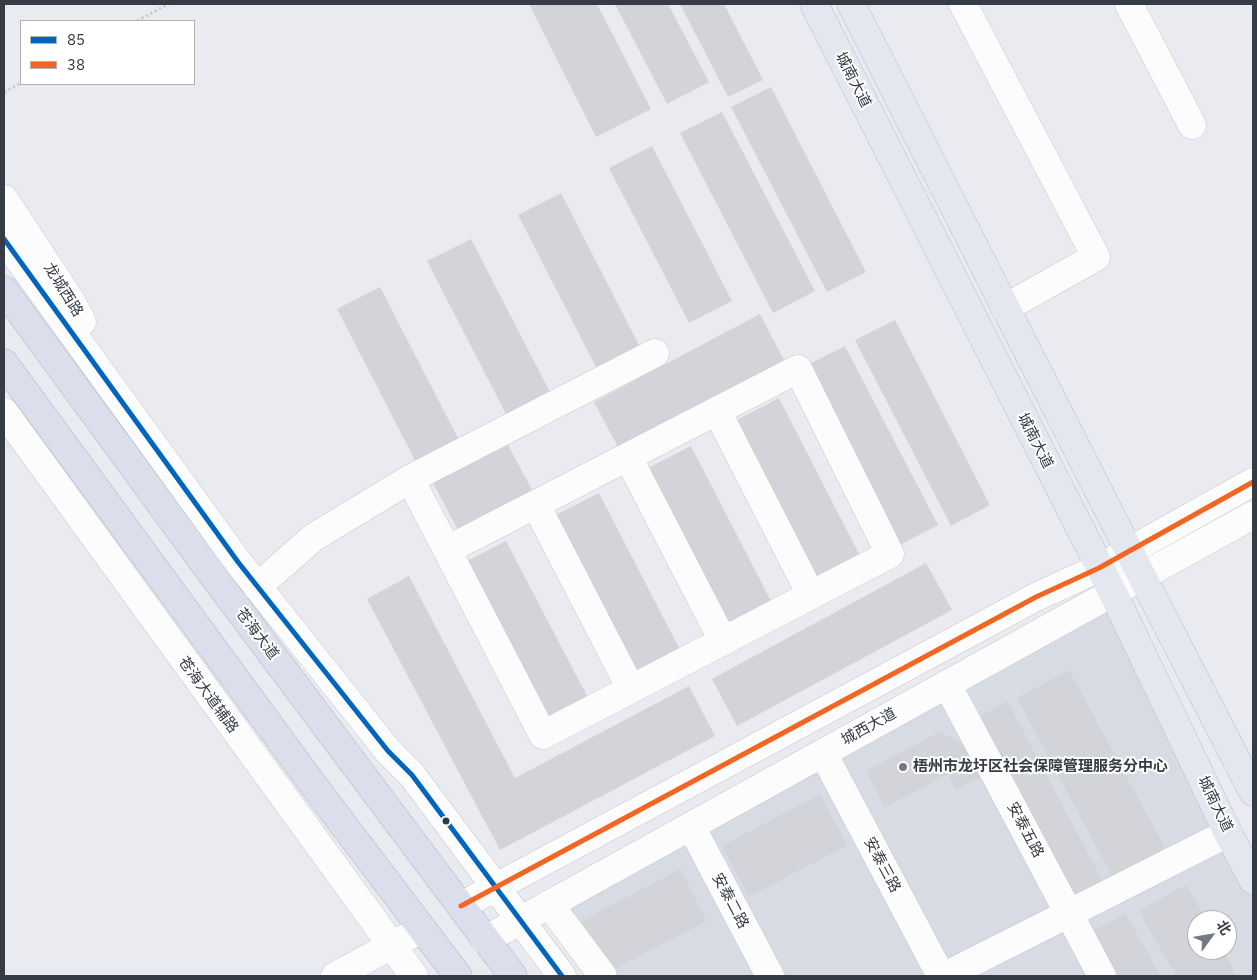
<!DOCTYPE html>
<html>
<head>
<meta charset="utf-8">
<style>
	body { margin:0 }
	#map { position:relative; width:1257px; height:980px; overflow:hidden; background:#eaebf0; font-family:"IBM Plex Sans","Noto Sans SC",sans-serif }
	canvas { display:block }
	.frame { position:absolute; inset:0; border:5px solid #363c45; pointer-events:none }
	.legend { position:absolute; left:20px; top:20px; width:175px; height:65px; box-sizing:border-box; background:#fff; border:1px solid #afb1b5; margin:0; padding:6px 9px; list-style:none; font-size:15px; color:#363c45 }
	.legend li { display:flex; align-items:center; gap:10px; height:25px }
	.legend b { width:25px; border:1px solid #afb1b5 }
	.north { position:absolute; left:1187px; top:910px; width:50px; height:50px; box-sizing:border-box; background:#fff; border:1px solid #afb1b5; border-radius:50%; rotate:58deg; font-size:14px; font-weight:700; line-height:20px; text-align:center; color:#363c45 }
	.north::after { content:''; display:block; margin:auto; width:18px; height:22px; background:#757981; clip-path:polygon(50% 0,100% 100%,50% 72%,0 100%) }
</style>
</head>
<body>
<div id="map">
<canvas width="1257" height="980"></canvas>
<div class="frame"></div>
<ul class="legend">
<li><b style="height:6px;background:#0065bd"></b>85</li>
<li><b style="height:6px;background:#f26522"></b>38</li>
</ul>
<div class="north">北</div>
</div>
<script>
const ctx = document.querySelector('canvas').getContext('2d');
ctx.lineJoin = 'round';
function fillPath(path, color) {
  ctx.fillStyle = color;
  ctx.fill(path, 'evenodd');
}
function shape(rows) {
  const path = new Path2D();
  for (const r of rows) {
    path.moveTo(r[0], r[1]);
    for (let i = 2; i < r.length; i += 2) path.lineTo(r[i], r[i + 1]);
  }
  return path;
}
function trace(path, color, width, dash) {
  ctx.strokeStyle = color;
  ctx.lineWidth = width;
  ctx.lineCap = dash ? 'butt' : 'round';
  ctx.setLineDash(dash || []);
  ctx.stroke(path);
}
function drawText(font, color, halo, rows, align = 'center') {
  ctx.font = font + ' "IBM Plex Sans","Noto Sans SC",sans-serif';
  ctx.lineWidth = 4;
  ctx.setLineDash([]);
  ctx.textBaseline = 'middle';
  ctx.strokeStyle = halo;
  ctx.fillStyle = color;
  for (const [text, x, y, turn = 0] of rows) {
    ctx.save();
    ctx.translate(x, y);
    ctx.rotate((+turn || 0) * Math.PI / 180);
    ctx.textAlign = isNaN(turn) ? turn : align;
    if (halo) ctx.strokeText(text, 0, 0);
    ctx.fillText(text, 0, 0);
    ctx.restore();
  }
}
fillPath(shape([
	[1113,593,1253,880,1253,976,603,976,549,904],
	[1197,920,1227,920,1227,950,1197,950]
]), '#d7dbe3');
fillPath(shape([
	[529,4,597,4,651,109,596,137],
	[615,4,668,4,709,82,667,104],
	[680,4,724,4,763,80,728,97],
	[771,87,866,272,827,292,731,107],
	[722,112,815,291,773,313,680,133],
	[652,146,732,301,689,323,609,168],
	[561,193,641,349,598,371,518,215],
	[471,239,551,394,507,416,427,261],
	[380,287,460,442,417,464,337,309],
	[760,314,784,360,619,449,594,402],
	[895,320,990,505,951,526,855,340],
	[845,346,938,525,896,547,803,367],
	[779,398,859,554,816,576,735,421],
	[507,443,532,490,458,530,433,483],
	[691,446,771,601,728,623,648,468],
	[599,493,679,648,636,671,556,515],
	[506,541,587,696,543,719,463,563],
	[926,563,952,610,737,726,712,679],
	[409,576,515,778,689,686,715,736,500,850,367,599],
	[1069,670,1165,848,1112,876,1017,698],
	[1007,701,1103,882,1070,900,973,720],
	[940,732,965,745,982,776,956,790,948,774,885,807,866,771],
	[820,794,847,845,749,897,722,846],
	[680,869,707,921,609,972,582,921],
	[1186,885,1206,920,1197,920,1197,950,1223,950,1237,976,1176,976,1139,911],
	[1125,913,1161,976,1109,976,1086,935]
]), '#d2d4d9');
const minor = shape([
	[963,4,1096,257,1005,308],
	[1129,4,1192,125],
	[4,199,68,296,82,322],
	[4,239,238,562,388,751,412,775,562,976],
	[717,411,811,595],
	[4,412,414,976],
	[628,457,723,641],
	[410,479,447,550,543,735,890,554,798,369,447,550],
	[536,505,631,689],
	[257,587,314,537,410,479,655,353],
	[947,684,1102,976],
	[823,753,941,976],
	[691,826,770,976],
	[549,904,603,976],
	[461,906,1036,597,1099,568,1253,482],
	[485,940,1253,515],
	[335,976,422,929],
	[945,976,1228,833]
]);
const major = shape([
	[814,4,1113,593,1228,833,1253,880],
	[851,4,1129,551,1253,792]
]);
const highway = shape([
	[4,290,217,581,513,976],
	[4,363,314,786,458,976]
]);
trace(minor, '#c7c9ce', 29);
trace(major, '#b8bed1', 29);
trace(highway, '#a6b1c7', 29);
trace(shape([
	[137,21,168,4],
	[4,92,21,83]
]), '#cbccd0', 3, [2.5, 2.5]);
trace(minor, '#fcfcfd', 28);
trace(major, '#e4e7f0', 28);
trace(highway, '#dadfeb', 28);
trace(shape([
	[4,239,238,562,388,751,412,775,562,976]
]), '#0065bd', 5);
trace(shape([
	[461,906,1036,597,1099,568,1253,482]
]), '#f26522', 5);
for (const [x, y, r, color] of [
	[903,767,5,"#757981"],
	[446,821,4.5,"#363c45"]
]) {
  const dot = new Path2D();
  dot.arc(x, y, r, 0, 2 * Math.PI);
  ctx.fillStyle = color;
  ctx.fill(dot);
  trace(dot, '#fff', 2);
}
drawText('15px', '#363c45', '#fff', [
	["城南大道",853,80,63],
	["龙城西路",63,290,58],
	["城南大道",1035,441,63],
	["苍海大道",257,634,53],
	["苍海大道辅路",208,695,54],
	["城西大道",869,727,-29],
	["城南大道",1215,804,64],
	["安泰五路",1025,830,62],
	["安泰三路",882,865,62],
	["安泰二路",730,901,62]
]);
drawText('bold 15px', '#363c45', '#fff', [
	["梧州市龙圩区社会保障管理服务分中心",913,767]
], 'left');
</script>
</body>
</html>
